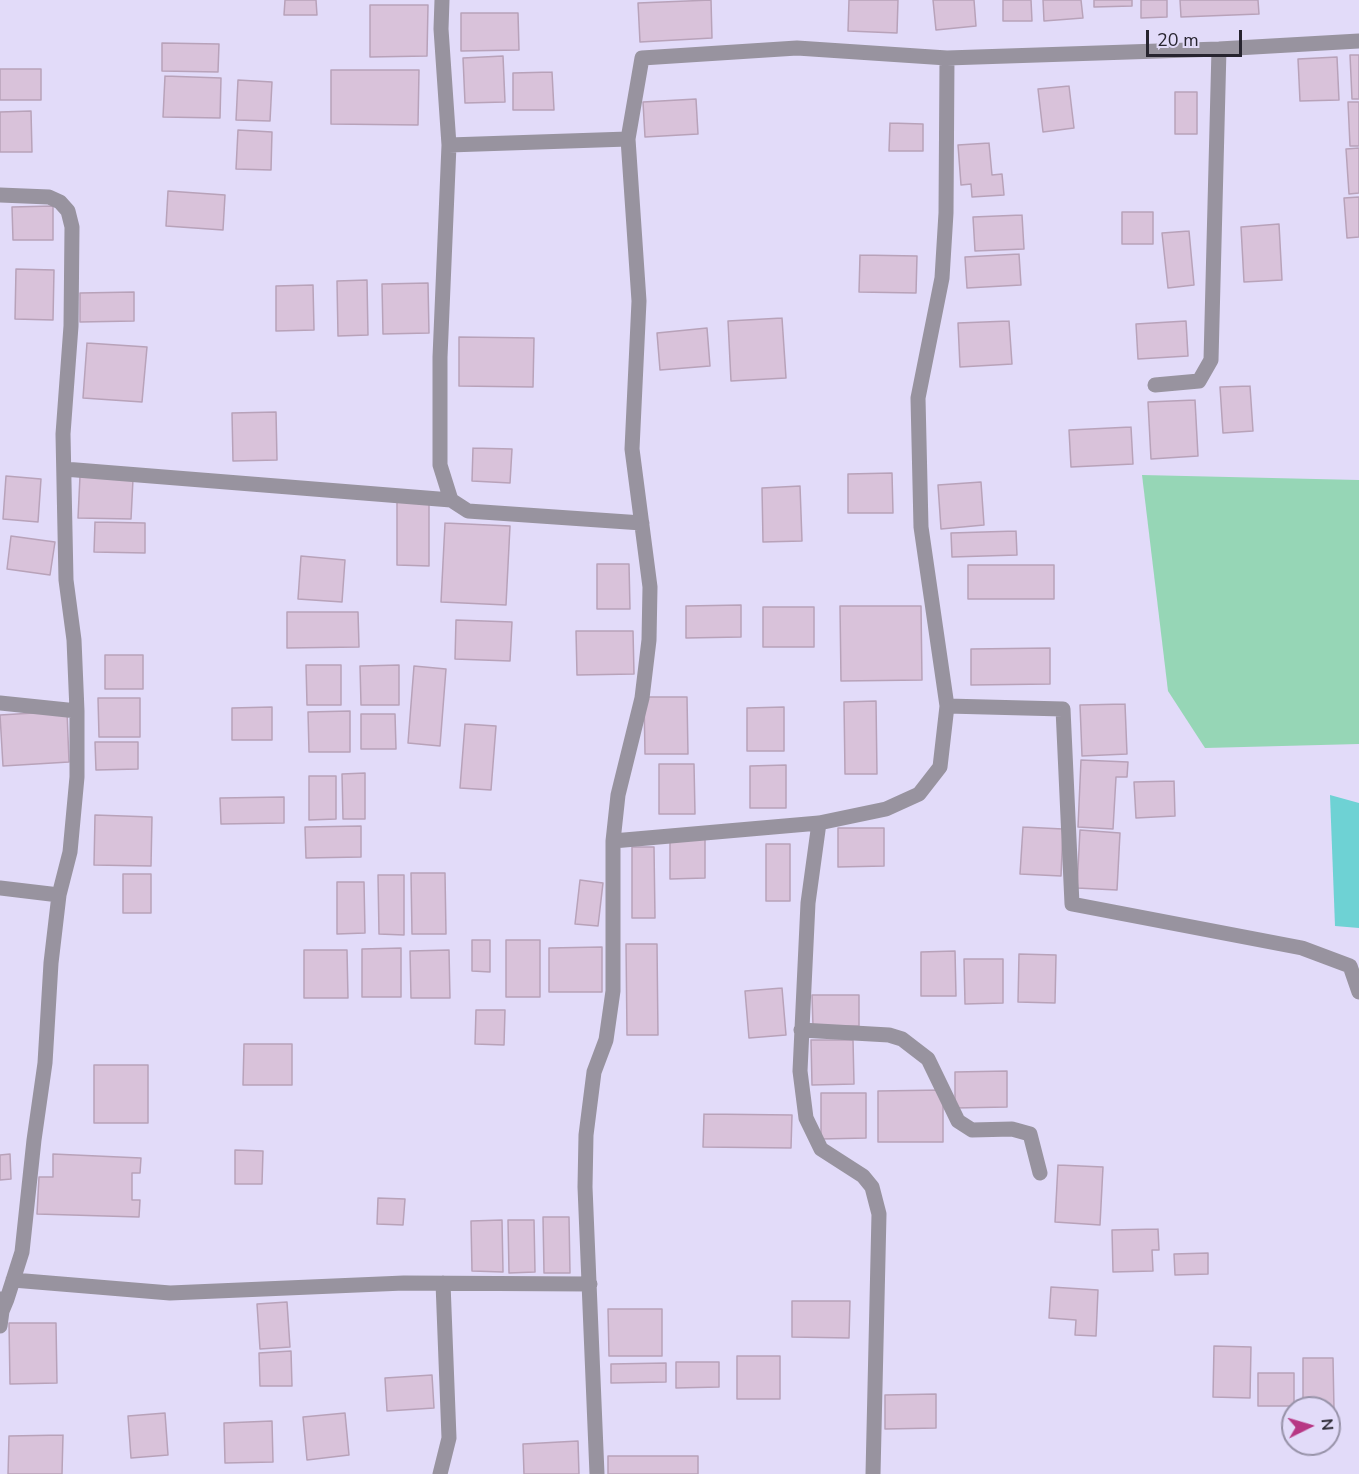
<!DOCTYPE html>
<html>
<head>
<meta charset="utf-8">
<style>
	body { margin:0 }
	#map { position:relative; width:1359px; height:1474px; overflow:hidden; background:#e2dbf9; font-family:"Nunito Sans",sans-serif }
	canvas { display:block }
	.north { position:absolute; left:1281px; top:1396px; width:60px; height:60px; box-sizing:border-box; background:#e2dbf9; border:2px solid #9792a8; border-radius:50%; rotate:85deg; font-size:16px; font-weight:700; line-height:24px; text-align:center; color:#27242f }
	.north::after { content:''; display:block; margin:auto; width:21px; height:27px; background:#b73784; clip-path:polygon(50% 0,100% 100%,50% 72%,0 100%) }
	.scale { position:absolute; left:1146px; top:30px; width:96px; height:27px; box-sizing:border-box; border:3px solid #27242f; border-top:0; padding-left:8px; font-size:18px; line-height:21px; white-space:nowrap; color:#27242f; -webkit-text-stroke:4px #e2dbf9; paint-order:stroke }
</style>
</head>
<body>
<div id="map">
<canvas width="1359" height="1474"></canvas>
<div class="north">N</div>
<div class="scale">20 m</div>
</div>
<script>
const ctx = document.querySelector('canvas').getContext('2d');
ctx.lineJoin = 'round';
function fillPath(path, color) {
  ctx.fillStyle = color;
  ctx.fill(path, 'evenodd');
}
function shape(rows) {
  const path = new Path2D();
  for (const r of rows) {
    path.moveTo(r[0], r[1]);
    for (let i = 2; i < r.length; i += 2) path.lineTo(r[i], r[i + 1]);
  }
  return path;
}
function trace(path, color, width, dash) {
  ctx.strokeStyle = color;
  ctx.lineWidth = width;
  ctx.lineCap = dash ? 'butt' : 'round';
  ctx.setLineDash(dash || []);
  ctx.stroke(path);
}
fillPath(shape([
	[1142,475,1359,480,1359,744,1205,748,1168,691]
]), '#96d6b6');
fillPath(shape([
	[1330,795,1359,803,1359,928,1335,926]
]), '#6ed2d4');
const building = shape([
	[285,0,316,0,317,15,284,15,285,0],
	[711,0,712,38,640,42,638,3,711,0],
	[849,0,898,0,897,33,848,31,849,0],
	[933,0,974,0,976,26,936,30,933,0],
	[1003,0,1031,0,1032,21,1003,21,1003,0],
	[1043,0,1081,0,1083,18,1044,21,1043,0],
	[1094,0,1132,0,1132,6,1094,7,1094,0],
	[1141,0,1167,0,1167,17,1141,18,1141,0],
	[1180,0,1258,0,1259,14,1181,17,1180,0],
	[370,5,428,5,427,56,370,57,370,5],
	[461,13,518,13,519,50,461,51,461,13],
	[162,43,219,44,218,72,162,71,162,43],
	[1350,55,1359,55,1359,99,1352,99,1350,55],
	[503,56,505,102,465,103,463,58,503,56],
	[1337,57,1339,100,1300,101,1298,59,1337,57],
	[0,69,41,69,41,100,0,100,0,69],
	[331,70,419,70,418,125,331,124,331,70],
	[552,72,554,110,513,110,513,73,552,72],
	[165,76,221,78,220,118,163,117,165,76],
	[238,80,272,82,270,121,236,120,238,80],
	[1069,86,1074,128,1043,132,1038,89,1069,86],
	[1175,92,1197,92,1197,134,1175,134,1175,92],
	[696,99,698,134,645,137,643,102,696,99],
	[1348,102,1359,102,1359,146,1350,146,1348,102],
	[31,111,32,152,0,152,0,112,31,111],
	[890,123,923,124,923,151,889,151,890,123],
	[238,130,272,132,271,170,236,169,238,130],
	[989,143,992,175,1002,174,1004,195,972,197,971,184,961,185,958,145,989,143],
	[1359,148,1359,193,1349,194,1346,149,1359,148],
	[168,191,225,195,223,230,166,226,168,191],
	[1359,197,1359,237,1347,238,1344,198,1359,197],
	[53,206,53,240,13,240,12,207,53,206],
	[1122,212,1153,212,1153,244,1122,244,1122,212],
	[1022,215,1024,249,975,251,973,217,1022,215],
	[1279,224,1282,280,1244,282,1241,227,1279,224],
	[1189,231,1194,285,1168,288,1162,233,1189,231],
	[1019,254,1021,285,967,288,965,257,1019,254],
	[860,255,917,256,916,293,859,292,860,255],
	[16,269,54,270,53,320,15,319,16,269],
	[367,280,368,335,338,336,337,281,367,280],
	[428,283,429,333,383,334,382,284,428,283],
	[313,285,314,330,276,331,276,286,313,285],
	[134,292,134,321,80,322,80,293,134,292],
	[782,318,786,378,731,381,728,321,782,318],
	[1009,321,1012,364,960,367,958,323,1009,321],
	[1186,321,1188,356,1138,359,1136,324,1186,321],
	[707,328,710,366,660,370,657,333,707,328],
	[459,337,534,338,533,387,459,386,459,337],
	[87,343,147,347,142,402,83,398,87,343],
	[1250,386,1253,431,1223,433,1220,387,1250,386],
	[1195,400,1198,456,1151,459,1148,402,1195,400],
	[276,412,277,460,233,461,232,413,276,412],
	[1131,427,1133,464,1071,467,1069,430,1131,427],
	[473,448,512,449,510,483,472,481,473,448],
	[892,473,893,513,848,513,848,474,892,473],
	[6,476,41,479,38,522,3,519,6,476],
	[80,476,133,479,131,519,78,518,80,476],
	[981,482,984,525,941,529,938,485,981,482],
	[800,486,802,541,763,542,762,488,800,486],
	[397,501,429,501,429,566,397,565,397,501],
	[95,522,145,523,145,553,94,552,95,522],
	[445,523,510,526,506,605,441,602,445,523],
	[1016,531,1017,555,952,557,951,533,1016,531],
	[11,536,55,542,50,575,7,569,11,536],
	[301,556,345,560,342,602,298,599,301,556],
	[597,564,629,564,630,609,597,609,597,564],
	[968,565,1054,565,1054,599,968,599,968,565],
	[741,605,741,637,686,638,686,606,741,605],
	[840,606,921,606,922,680,841,681,840,606],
	[763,607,814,607,814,647,763,647,763,607],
	[287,612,358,612,359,647,287,648,287,612],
	[456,620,512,622,510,661,455,659,456,620],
	[576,631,633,631,634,674,577,675,576,631],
	[1050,648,1050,684,971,685,971,649,1050,648],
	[105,655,143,655,143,689,105,689,105,655],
	[306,665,341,665,341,705,307,705,306,665],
	[399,665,399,705,361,705,360,666,399,665],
	[414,666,446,669,440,746,408,743,414,666],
	[644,697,687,697,688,754,645,754,644,697],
	[98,698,140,698,140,737,99,737,98,698],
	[876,701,877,774,845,774,844,702,876,701],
	[1125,704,1127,754,1082,756,1080,705,1125,704],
	[272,707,272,740,232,740,232,708,272,707],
	[784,707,784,751,747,751,747,708,784,707],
	[67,711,69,762,3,766,0,715,67,711],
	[350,711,350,752,309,752,308,712,350,711],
	[361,714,395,714,396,749,361,749,361,714],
	[465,724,496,726,491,790,460,788,465,724],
	[95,742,138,742,138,769,96,770,95,742],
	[1081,760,1128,762,1127,777,1116,777,1113,829,1078,827,1081,760],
	[659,764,694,764,695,814,659,814,659,764],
	[786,765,786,808,750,808,750,766,786,765],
	[365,773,365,819,343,819,342,774,365,773],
	[309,776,336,776,336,819,309,820,309,776],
	[1174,781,1175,816,1136,818,1134,782,1174,781],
	[284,797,284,823,221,824,220,798,284,797],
	[95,815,152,817,151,866,94,865,95,815],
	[361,826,361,857,306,858,305,827,361,826],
	[1023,827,1063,829,1061,876,1020,874,1023,827],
	[838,828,884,828,884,866,838,867,838,828],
	[1080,830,1120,833,1117,890,1077,888,1080,830],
	[705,839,705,878,670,879,670,840,705,839],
	[766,844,790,844,790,901,766,901,766,844],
	[632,847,654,847,655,918,632,918,632,847],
	[411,873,445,873,446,934,412,934,411,873],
	[123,874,151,874,151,913,123,913,123,874],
	[378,875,404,875,404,935,379,934,378,875],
	[580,880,603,883,598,926,575,924,580,880],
	[337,882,364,882,365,933,337,934,337,882],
	[472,940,490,940,490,972,472,971,472,940],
	[506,940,540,940,540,997,506,997,506,940],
	[626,944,657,944,658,1035,627,1035,626,944],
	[602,947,602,992,549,992,549,948,602,947],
	[401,948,401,997,362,997,362,949,401,948],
	[304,950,347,950,348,998,304,998,304,950],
	[449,950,450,998,411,998,410,951,449,950],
	[955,951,956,996,921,996,921,952,955,951],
	[1019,954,1056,955,1055,1003,1018,1002,1019,954],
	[964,959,1003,959,1003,1003,965,1004,964,959],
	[782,988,786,1035,749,1038,745,991,782,988],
	[812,995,859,995,859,1026,813,1026,812,995],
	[476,1010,505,1010,504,1045,475,1044,476,1010],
	[811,1040,853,1040,854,1084,812,1085,811,1040],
	[244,1044,292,1044,292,1085,243,1085,244,1044],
	[94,1065,148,1065,148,1123,94,1123,94,1065],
	[1007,1071,1007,1107,955,1108,955,1072,1007,1071],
	[943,1090,943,1142,878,1142,878,1091,943,1090],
	[821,1093,866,1093,866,1138,821,1139,821,1093],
	[704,1114,792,1115,791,1148,703,1147,704,1114],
	[235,1150,263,1151,262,1184,235,1184,235,1150],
	[10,1154,11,1179,0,1180,0,1155,10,1154],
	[53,1154,141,1158,140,1173,132,1173,132,1200,140,1200,139,1217,37,1214,39,1177,53,1177,53,1154],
	[1058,1165,1103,1167,1100,1225,1055,1222,1058,1165],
	[378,1198,405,1199,403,1225,377,1224,378,1198],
	[543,1217,569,1217,570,1273,544,1273,543,1217],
	[502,1220,503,1272,472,1271,471,1221,502,1220],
	[508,1220,534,1220,535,1272,509,1273,508,1220],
	[1158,1229,1159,1250,1152,1250,1153,1271,1113,1272,1112,1230,1158,1229],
	[1208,1253,1208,1274,1175,1275,1174,1254,1208,1253],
	[1051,1287,1098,1290,1096,1336,1075,1335,1076,1320,1049,1318,1051,1287],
	[792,1301,850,1301,849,1338,792,1337,792,1301],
	[287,1302,290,1347,260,1349,257,1304,287,1302],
	[608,1309,662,1309,662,1356,609,1356,608,1309],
	[9,1323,56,1323,57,1383,10,1384,9,1323],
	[1214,1346,1251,1347,1250,1398,1213,1397,1214,1346],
	[291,1351,292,1386,260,1386,259,1353,291,1351],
	[737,1356,780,1356,780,1399,737,1399,737,1356],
	[1303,1358,1333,1358,1334,1410,1329,1410,1329,1408,1303,1408,1303,1358],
	[676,1362,719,1362,719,1387,676,1388,676,1362],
	[666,1363,666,1382,611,1383,611,1364,666,1363],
	[1258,1373,1294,1373,1294,1406,1258,1406,1258,1373],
	[432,1375,434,1408,387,1411,385,1378,432,1375],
	[936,1394,936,1428,885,1429,885,1395,936,1394],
	[165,1413,168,1455,131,1458,128,1416,165,1413],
	[345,1413,349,1455,307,1460,303,1417,345,1413],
	[272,1421,273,1462,225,1463,224,1423,272,1421],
	[63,1435,62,1474,8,1474,9,1436,63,1435],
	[578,1441,579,1474,524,1474,523,1444,578,1441],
	[608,1456,698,1456,698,1474,608,1474,608,1456]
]);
fillPath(building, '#d9c2da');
trace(building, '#b8a2b9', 1.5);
trace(shape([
	[442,0,441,29,449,145,628,139,642,58,797,48,947,58,1219,49,1359,41],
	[449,145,440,357,440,465,451,500,468,511,642,523],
	[0,195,49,197,60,202,68,211,72,227,71,326,63,434,66,580,74,640,77,711,77,777,70,852,59,895,51,963,45,1063,34,1140,22,1252,7,1299],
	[1155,385,1199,381,1211,360,1219,49],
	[64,469,451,500],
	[0,703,77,711],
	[947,706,1063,709,1072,904,1302,948,1350,966,1359,992],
	[819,823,808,903,800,1071,806,1118,821,1149,863,1176,872,1187,879,1214,873,1474],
	[613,841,819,823,886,809,919,794,940,767,947,706,921,527,918,398,942,278,946,213,947,58],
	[0,888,59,895],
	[801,1030,889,1035,902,1039,928,1059,958,1121,972,1130,1012,1129,1030,1134,1040,1173],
	[13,1280,170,1293,404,1283,590,1284],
	[0,1299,7,1299,2,1311,0,1326],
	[440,1474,449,1438,443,1283],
	[597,1474,585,1187,586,1135,594,1072,606,1040,613,991,613,841,618,795,642,698,649,640,650,587,632,449,639,301,628,139]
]), '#98939f', 15);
</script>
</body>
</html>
